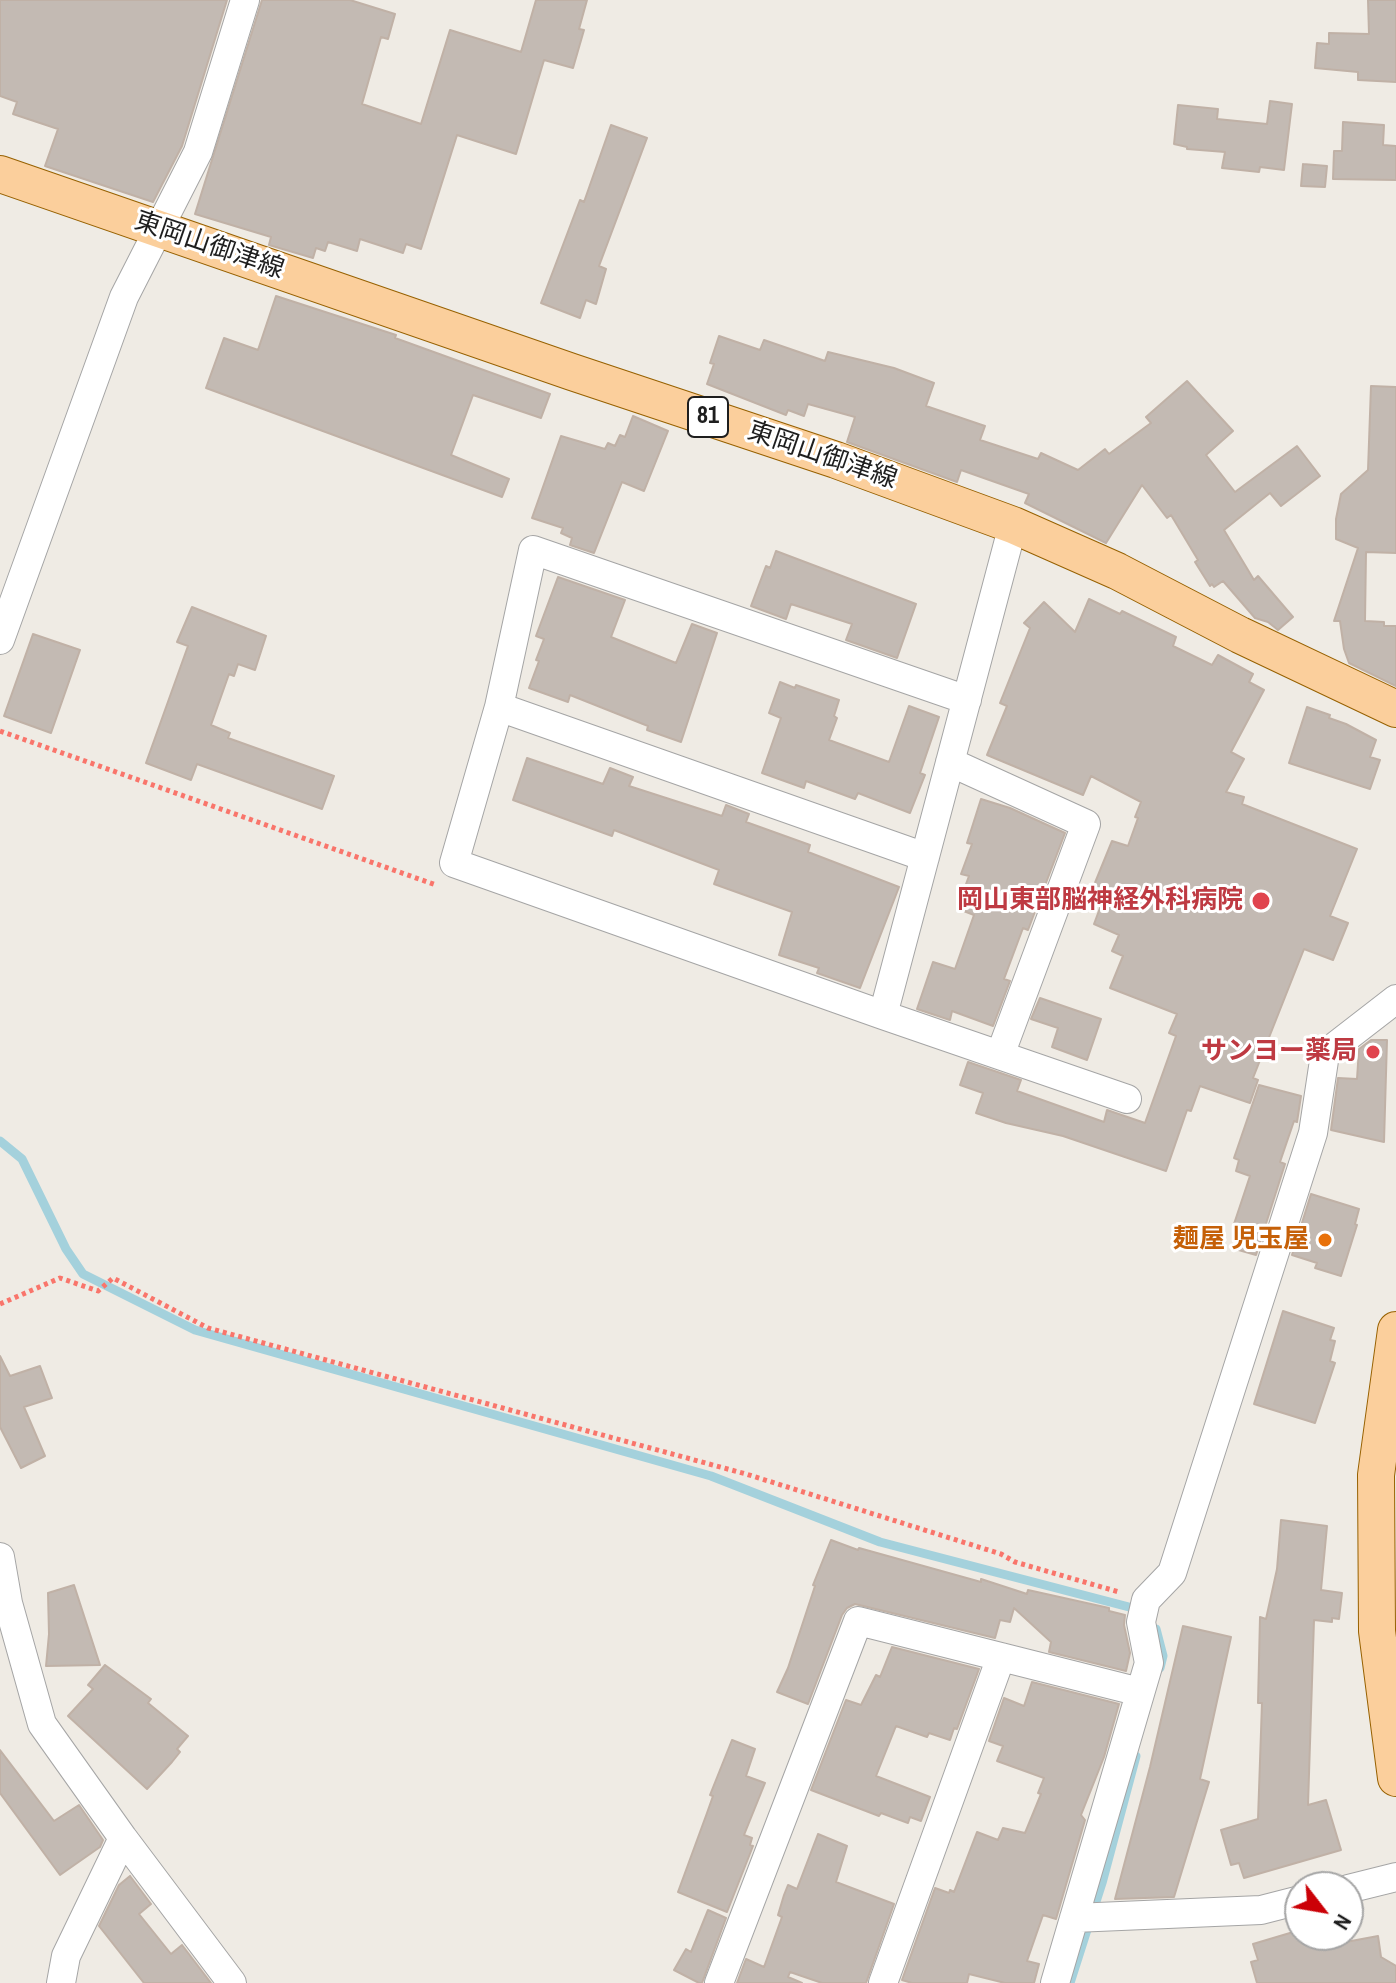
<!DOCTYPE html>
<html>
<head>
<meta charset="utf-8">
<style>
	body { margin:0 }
	#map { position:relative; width:1396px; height:1983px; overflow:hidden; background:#efebe4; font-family:"Archivo Narrow",sans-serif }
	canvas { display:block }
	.north { position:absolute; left:1284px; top:1871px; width:80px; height:80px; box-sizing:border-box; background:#fff; border:2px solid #a5a5a5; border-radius:50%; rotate:121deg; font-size:22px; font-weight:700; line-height:32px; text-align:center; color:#1e1e1e }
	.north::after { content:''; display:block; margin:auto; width:28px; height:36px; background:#cb0107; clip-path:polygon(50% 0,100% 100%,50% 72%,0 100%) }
</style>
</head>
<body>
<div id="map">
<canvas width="1396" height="1983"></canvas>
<div class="north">N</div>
</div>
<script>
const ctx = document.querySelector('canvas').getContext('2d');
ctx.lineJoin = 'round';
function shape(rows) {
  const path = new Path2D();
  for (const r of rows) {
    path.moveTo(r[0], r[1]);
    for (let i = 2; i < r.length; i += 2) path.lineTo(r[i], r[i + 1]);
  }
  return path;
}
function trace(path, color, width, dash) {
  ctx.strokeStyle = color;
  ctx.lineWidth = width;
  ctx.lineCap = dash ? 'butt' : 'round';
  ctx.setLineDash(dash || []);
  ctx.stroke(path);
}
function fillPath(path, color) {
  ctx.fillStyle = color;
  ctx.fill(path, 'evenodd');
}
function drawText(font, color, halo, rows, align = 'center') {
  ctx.font = font + ' "Archivo Narrow","Noto Sans JP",sans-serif';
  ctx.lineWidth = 6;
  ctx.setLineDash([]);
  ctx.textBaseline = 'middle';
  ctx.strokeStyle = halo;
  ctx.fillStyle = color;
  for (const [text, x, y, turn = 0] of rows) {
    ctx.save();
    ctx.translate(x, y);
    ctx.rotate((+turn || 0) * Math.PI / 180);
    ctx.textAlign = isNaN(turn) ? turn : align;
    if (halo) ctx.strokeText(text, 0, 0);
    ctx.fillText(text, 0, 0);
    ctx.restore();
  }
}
trace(shape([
	[0,1141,22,1159,66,1249,83,1274,195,1330,711,1476,880,1542,1129,1607,1138,1611],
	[1156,1629,1163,1656,1160,1668],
	[1070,1983,1102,1883,1136,1756]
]), '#a4d1dc', 9);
const building = shape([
	[0,0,227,0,182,146,153,202,45,166,58,129,13,114,17,102,0,96,0,0],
	[262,0,350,0,395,14,388,39,381,37,362,104,421,124,450,30,521,52,536,0,587,0,579,29,584,30,573,68,544,60,516,154,457,135,421,249,406,244,403,253,360,239,357,251,328,242,325,251,316,248,313,258,269,245,271,237,195,214,262,0],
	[1368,0,1396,0,1396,82,1358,80,1358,72,1315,68,1317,43,1329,44,1329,33,1369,34,1368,0],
	[1270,101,1292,104,1284,170,1260,167,1259,172,1222,168,1225,152,1187,149,1187,147,1174,144,1178,105,1218,109,1217,119,1267,124,1270,101],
	[1343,122,1384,125,1383,145,1396,146,1396,180,1333,179,1334,151,1342,151,1343,122],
	[611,125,647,138,599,266,606,269,596,304,586,300,580,318,541,303,580,200,584,202,611,125],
	[1303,164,1327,166,1325,187,1301,186,1303,164],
	[276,296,396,335,395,338,550,394,541,418,473,395,451,455,509,479,502,497,206,388,224,338,258,350,276,296],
	[719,336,760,350,764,340,825,361,828,352,894,368,934,383,926,406,985,426,980,440,1038,459,1041,453,1078,470,1105,449,1109,454,1151,423,1146,417,1187,381,1233,431,1206,455,1235,492,1297,446,1320,476,1281,506,1270,493,1224,530,1254,580,1258,576,1293,617,1278,630,1268,622,1255,618,1223,581,1214,587,1212,584,1210,586,1195,562,1198,560,1171,515,1167,518,1142,485,1106,543,1025,503,1029,494,961,470,957,482,847,442,855,417,808,404,804,416,788,410,786,415,707,384,714,364,710,363,719,336],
	[1371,386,1396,387,1396,553,1366,552,1365,621,1384,622,1384,626,1396,626,1396,686,1349,663,1344,649,1340,621,1334,621,1358,548,1336,539,1336,519,1341,494,1368,470,1371,386],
	[633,416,668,431,644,491,622,482,594,553,570,545,572,538,561,533,563,528,532,518,561,436,605,449,608,443,615,446,620,435,625,437,633,416],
	[776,551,916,604,897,658,846,640,852,624,791,604,786,619,751,606,766,566,770,568,776,551],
	[558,577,625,600,611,637,676,663,692,624,717,633,681,742,647,730,648,726,570,695,568,702,529,688,539,661,536,660,544,639,536,636,558,577],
	[1089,599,1120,614,1122,611,1176,637,1173,646,1212,665,1218,655,1253,674,1249,682,1264,690,1231,752,1244,759,1226,792,1244,797,1242,804,1357,849,1330,916,1348,923,1333,960,1304,949,1253,1078,1258,1080,1250,1103,1200,1086,1191,1111,1187,1110,1166,1171,1063,1136,1006,1123,976,1113,983,1093,960,1085,968,1062,1021,1080,1017,1091,1104,1122,1107,1110,1145,1123,1176,1036,1169,1033,1177,1014,1110,988,1123,956,1112,951,1119,935,1094,924,1103,900,1090,895,1112,841,1128,846,1138,818,1135,817,1141,802,1091,776,1083,795,987,755,1007,706,1000,703,1030,628,1024,623,1044,602,1075,632,1089,599],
	[192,607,266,636,255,670,238,664,234,676,229,674,211,725,230,733,228,738,334,776,322,809,197,764,191,780,146,763,188,646,177,642,192,607],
	[33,634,80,650,51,733,4,716,33,634],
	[780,682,795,688,796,685,839,700,834,716,837,718,829,740,889,762,909,706,939,717,920,773,925,775,910,813,858,793,855,799,806,781,804,788,762,773,781,718,769,713,780,682],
	[1307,707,1330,715,1329,718,1346,724,1376,740,1370,757,1380,760,1370,789,1289,763,1307,707],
	[527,758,603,784,610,768,633,777,629,786,722,816,726,805,749,814,746,822,810,845,808,852,899,887,860,988,817,973,819,968,779,955,792,912,714,884,719,870,614,830,612,836,513,800,527,758],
	[981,799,1010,808,1065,833,1028,930,1023,928,1004,979,1010,981,993,1026,952,1011,950,1020,917,1009,933,962,955,969,974,915,961,910,963,905,959,903,969,876,961,874,972,844,967,843,981,799],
	[1040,998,1101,1019,1087,1060,1052,1047,1058,1028,1031,1019,1040,998],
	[1371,1040,1387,1040,1384,1142,1331,1130,1338,1078,1357,1079,1359,1049,1371,1040],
	[1259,1085,1301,1096,1297,1122,1294,1121,1280,1162,1285,1164,1256,1255,1235,1249,1241,1230,1233,1227,1250,1176,1236,1171,1239,1160,1234,1158,1259,1085],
	[1311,1194,1359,1209,1355,1224,1357,1225,1341,1276,1315,1268,1317,1263,1292,1255,1311,1194],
	[1283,1311,1334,1328,1330,1340,1335,1341,1330,1361,1335,1363,1315,1423,1254,1404,1283,1311],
	[0,1356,10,1376,40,1366,52,1398,24,1407,45,1456,21,1468,0,1427,0,1356],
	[1281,1520,1327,1526,1321,1590,1342,1593,1339,1619,1332,1618,1332,1622,1314,1620,1308,1805,1326,1800,1341,1850,1244,1878,1239,1863,1231,1865,1221,1830,1258,1819,1262,1703,1258,1703,1260,1617,1266,1619,1277,1569,1281,1520],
	[831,1540,858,1550,859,1548,981,1582,981,1579,1027,1594,1028,1590,1109,1608,1109,1611,1125,1615,1124,1625,1130,1653,1126,1671,1049,1652,1051,1642,1014,1608,1010,1622,1000,1620,995,1638,855,1604,847,1608,842,1615,808,1704,777,1692,788,1668,815,1586,813,1585,831,1540],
	[74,1585,100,1665,46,1666,49,1634,48,1593,74,1585],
	[1183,1626,1231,1637,1200,1779,1209,1782,1174,1897,1115,1899,1150,1767,1183,1626],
	[892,1647,979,1669,957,1729,954,1728,950,1740,929,1733,927,1737,896,1726,876,1776,930,1797,921,1821,910,1817,908,1823,881,1813,879,1816,811,1790,846,1700,861,1705,876,1675,880,1677,892,1647],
	[105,1665,151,1699,148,1703,188,1736,177,1749,180,1752,172,1762,147,1789,68,1716,93,1689,88,1685,105,1665],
	[1032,1682,1119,1704,1104,1757,1081,1815,1085,1820,1056,1919,1043,1915,1027,1961,1039,1964,1034,1983,1005,1983,969,1974,967,1983,912,1983,902,1980,935,1888,949,1893,950,1890,954,1892,977,1832,998,1840,1003,1828,1025,1833,1041,1794,1038,1793,1044,1778,997,1761,1003,1746,989,1741,1004,1698,1024,1706,1032,1682],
	[732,1740,755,1749,746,1776,765,1783,744,1835,752,1838,750,1845,753,1846,727,1912,678,1892,707,1813,713,1796,710,1795,732,1740],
	[0,1750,54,1821,79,1805,103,1840,100,1847,60,1875,0,1793,0,1750],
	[818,1834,847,1846,836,1882,894,1904,866,1983,822,1983,790,1972,788,1977,802,1983,737,1983,746,1959,764,1967,782,1917,778,1915,784,1895,788,1885,797,1889,818,1834],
	[130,1876,151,1904,139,1914,171,1954,182,1945,211,1983,144,1983,99,1926,119,1885,130,1876],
	[708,1910,726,1918,702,1983,699,1983,674,1970,686,1949,691,1952,708,1910],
	[1300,1930,1300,1935,1316,1935,1319,1947,1378,1936,1381,1957,1396,1966,1396,1983,1257,1983,1251,1962,1258,1960,1253,1944,1300,1930]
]);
fillPath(building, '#c3bab3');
trace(building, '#c0b1a6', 2);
const minor = shape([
	[0,640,124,297,198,152,245,0],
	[967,700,533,550,499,707,454,863,883,1015,1127,1099],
	[499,707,925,857],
	[950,762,1086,824,1000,1055],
	[883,1015,1013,525],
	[0,1557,8,1603,42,1724,123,1838,232,1983],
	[1348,1889,1396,1877],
	[1074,1918,1261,1910,1300,1900],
	[61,1983,66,1956,123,1838],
	[719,1983,858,1621,1140,1692],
	[883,1983,1001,1657],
	[1055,1983,1149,1663,1141,1622,1146,1600,1172,1573,1313,1133,1325,1054,1396,999]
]);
const major = shape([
	[0,174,572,372,836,460,1013,525,1117,571,1240,635,1396,709],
	[1396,1330,1376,1475,1377,1631,1396,1778]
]);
trace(minor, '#a5a5a5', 30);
trace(major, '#976101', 38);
trace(shape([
	[0,731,436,885],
	[0,1304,60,1278,98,1291,113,1278,208,1328,746,1474,1001,1554,1015,1562,1119,1592]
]), '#f9756b', 5, [4, 4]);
trace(minor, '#fff', 28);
trace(major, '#fbcf9c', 36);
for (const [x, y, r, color] of [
	[1261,901,10,"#e0444e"],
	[1373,1052,8,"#e0444e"],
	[1325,1240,8,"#e8710a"]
]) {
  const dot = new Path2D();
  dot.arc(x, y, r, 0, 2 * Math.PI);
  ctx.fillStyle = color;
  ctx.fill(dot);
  trace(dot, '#fff', 3);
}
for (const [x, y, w] of [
	[708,417,40]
]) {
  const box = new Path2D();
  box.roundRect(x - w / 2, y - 20, w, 40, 6);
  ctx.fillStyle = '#fff';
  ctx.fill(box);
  trace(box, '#1e1e1e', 2);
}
drawText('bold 24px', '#1e1e1e', null, [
	["81",708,417]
]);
drawText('26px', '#1e1e1e', '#fff', [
	["東岡山御津線",209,246,19],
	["東岡山御津線",822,456,19]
]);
drawText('bold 26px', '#be3a42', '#fff', [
	["岡山東部脳神経外科病院",1243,901],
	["サンヨー薬局",1357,1052]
], 'right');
drawText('bold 26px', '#c56008', '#fff', [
	["麺屋 児玉屋",1309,1240]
], 'right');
</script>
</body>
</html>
